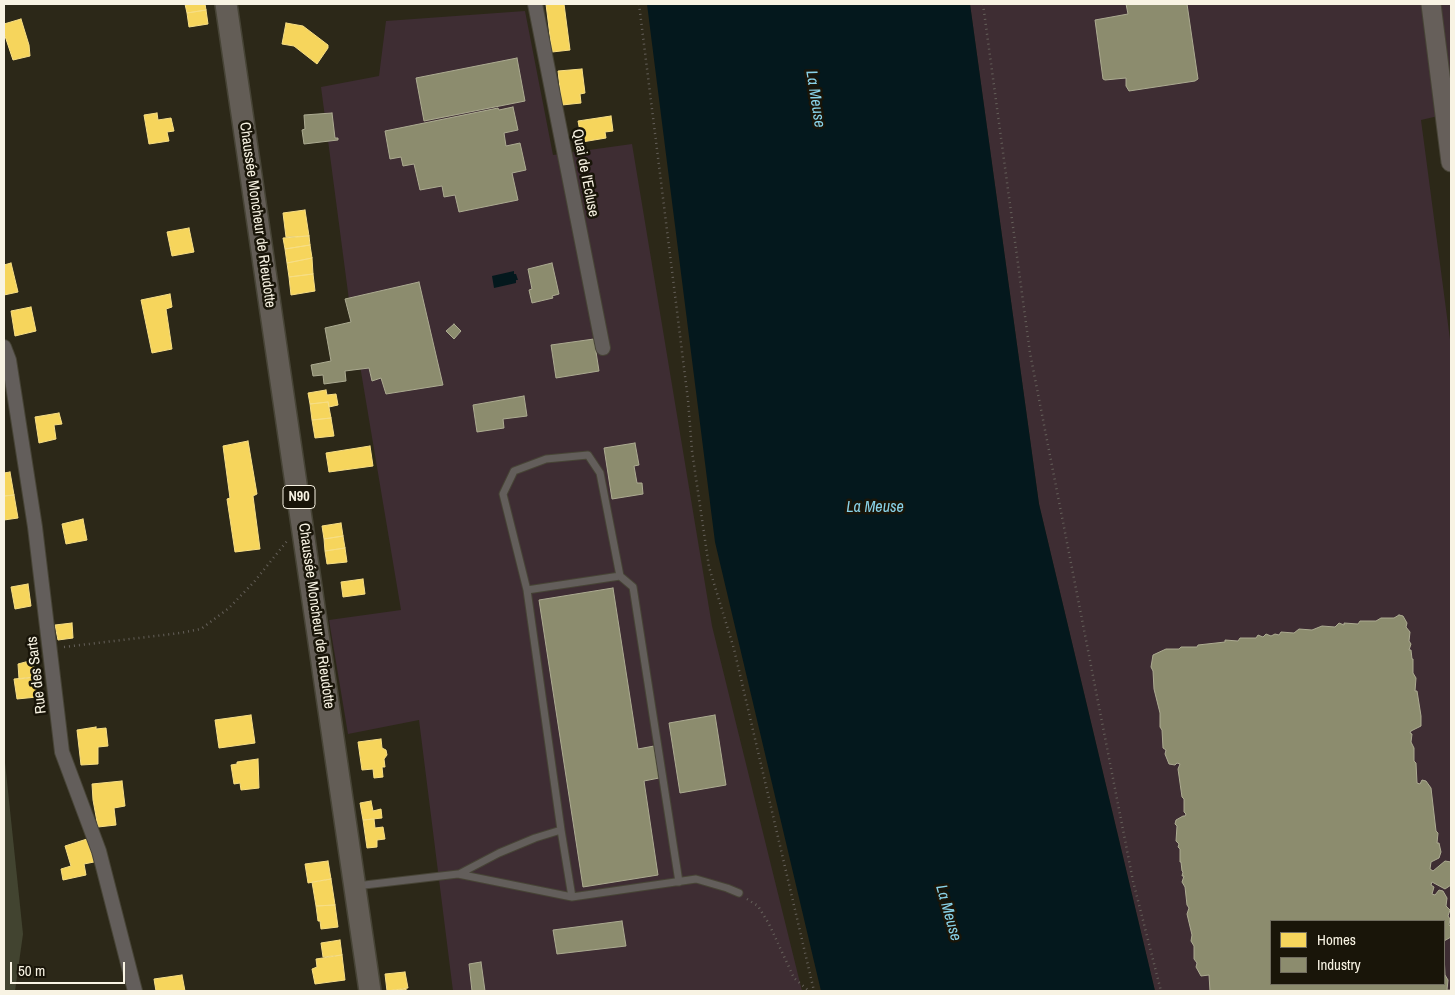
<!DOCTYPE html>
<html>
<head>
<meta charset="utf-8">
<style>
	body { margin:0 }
	#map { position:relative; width:1455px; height:995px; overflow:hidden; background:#2c2818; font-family:"Archivo Narrow",sans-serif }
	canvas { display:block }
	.frame { position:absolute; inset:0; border:5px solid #f8f3e3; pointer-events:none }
	.legend { position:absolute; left:1270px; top:920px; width:175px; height:65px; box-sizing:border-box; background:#191509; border:1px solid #726e60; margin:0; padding:6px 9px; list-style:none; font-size:15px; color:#f8f3e3 }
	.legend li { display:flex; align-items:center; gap:10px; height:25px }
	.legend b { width:25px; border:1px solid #726e60 }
	.scale { position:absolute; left:10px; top:962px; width:115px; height:22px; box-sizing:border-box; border:2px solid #f8f3e3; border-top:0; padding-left:6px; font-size:15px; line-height:18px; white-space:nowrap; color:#f8f3e3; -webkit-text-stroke:4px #191509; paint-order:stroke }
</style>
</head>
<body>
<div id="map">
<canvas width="1455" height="995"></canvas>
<div class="frame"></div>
<ul class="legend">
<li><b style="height:14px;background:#f6d55c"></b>Homes</li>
<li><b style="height:14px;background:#8c8c6e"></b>Industry</li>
</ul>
<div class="scale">50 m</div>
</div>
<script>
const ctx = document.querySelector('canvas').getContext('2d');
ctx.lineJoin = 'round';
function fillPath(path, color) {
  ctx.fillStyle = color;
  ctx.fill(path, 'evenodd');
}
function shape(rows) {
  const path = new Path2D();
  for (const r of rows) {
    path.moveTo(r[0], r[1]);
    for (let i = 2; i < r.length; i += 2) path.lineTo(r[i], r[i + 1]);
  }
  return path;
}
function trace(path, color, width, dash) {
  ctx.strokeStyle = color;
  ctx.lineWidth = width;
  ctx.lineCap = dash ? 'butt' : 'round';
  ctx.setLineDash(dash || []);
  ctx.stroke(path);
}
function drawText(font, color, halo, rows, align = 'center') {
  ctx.font = font + ' "Archivo Narrow",sans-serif';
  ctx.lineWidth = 5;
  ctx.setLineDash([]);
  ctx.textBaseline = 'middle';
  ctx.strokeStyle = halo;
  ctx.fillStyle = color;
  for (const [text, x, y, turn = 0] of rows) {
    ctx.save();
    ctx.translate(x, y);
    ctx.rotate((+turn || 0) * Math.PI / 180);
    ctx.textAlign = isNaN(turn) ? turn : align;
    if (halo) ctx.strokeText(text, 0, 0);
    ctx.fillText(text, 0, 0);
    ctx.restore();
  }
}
fillPath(shape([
	[970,4,1451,4,1451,113,1421,120,1451,347,1451,991,1155,991,1039,504],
	[1271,921,1444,921,1444,984,1271,984],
	[525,11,553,155,632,144,712,626,802,991,453,991,419,720,348,734,329,620,401,610,349,300,321,87,379,76,386,21]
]), '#3e2d33');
fillPath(shape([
	[4,753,23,934,15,991,4,991]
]), '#424430');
fillPath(shape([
	[647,4,970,4,1039,504,1155,991,821,991,715,542],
	[514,271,514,274,516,274,518,280,516,280,516,283,494,288,492,276]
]), '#04181d');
const homes = shape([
	[185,4,205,4,206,10,187,13,185,4],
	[546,4,564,4,570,50,552,52,546,4],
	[206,10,208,24,189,27,187,13,206,10],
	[21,19,29,45,30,56,13,60,4,33,4,24,21,19],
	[286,23,303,26,328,45,328,48,317,64,294,46,282,44,286,23],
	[582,69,585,93,580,94,581,103,562,105,558,71,582,69],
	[157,113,158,120,171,118,174,131,167,132,169,141,149,144,144,115,157,113],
	[611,116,613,131,605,132,606,138,582,142,578,121,611,116],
	[305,210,309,236,286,237,283,213,305,210],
	[189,228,194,252,172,256,167,232,189,228],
	[309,236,310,245,285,249,283,238,309,236],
	[310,245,312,258,287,263,285,249,310,245],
	[312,258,313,274,289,277,287,263,312,258],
	[11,263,18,292,4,295,4,265,11,263],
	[313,274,315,291,291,295,289,277,313,274],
	[170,294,172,307,166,309,172,349,152,353,141,300,170,294],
	[31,307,36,331,15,336,11,311,31,307],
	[326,390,327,395,336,394,338,405,329,407,328,402,310,404,308,393,326,390],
	[328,402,331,418,312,420,310,404,328,402],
	[59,413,62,424,54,425,56,439,39,443,35,417,59,413],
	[331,418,334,436,315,438,312,420,331,418],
	[248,441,257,494,253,496,260,549,235,552,227,499,230,498,223,446,248,441],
	[370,446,373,466,329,472,326,453,370,446],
	[10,472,14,495,4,496,4,473,10,472],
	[14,495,18,518,4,520,4,496,14,495],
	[83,519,87,540,66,544,62,524,83,519],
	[341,523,343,536,324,539,322,526,341,523],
	[343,536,345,548,325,551,324,539,343,536],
	[345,548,347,562,327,564,325,551,345,548],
	[363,579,365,594,343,597,341,582,363,579],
	[28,584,31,606,15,609,11,587,28,584],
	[72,623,73,638,58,640,55,625,72,623],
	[33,660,35,677,19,679,18,664,33,660],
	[35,677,37,697,17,699,14,679,35,677],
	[251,715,255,743,219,748,215,720,251,715],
	[96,727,96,729,106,728,108,746,98,747,98,764,81,765,77,730,96,727],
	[381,739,382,748,386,750,387,755,384,759,385,767,382,767,383,777,374,778,373,769,362,770,358,742,381,739],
	[258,759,259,788,241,790,240,783,234,784,231,765,237,764,237,762,258,759],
	[122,781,125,806,114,808,116,825,98,827,93,800,92,784,122,781],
	[371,801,373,811,381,809,382,818,363,820,360,803,371,801],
	[374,819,375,828,383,827,385,839,377,840,377,847,367,848,363,820,374,819],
	[87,839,94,862,84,864,86,875,63,880,61,869,71,866,65,846,87,839],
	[328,861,331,879,308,883,305,864,328,861],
	[331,879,335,905,316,906,312,882,331,879],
	[335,905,338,927,321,929,320,921,318,921,316,906,335,905],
	[340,940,342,955,323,957,321,943,340,940],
	[342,955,345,980,315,984,312,969,317,967,316,959,342,955],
	[405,972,408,988,387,991,385,974,405,972],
	[182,975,185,991,156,991,154,979,182,975],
	[406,989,406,991,387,991,406,989]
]);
fillPath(homes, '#f6d55c');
trace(homes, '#f7de84', 1);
const industry = shape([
	[1126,4,1187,4,1198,79,1195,81,1129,91,1126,86,1126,78,1105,80,1103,79,1095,20,1128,14,1126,4],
	[517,58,525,101,424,121,416,78,517,58],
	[513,107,518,130,504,133,506,146,520,143,526,170,512,173,518,200,459,212,455,195,444,197,442,186,420,190,414,164,403,166,401,157,390,159,385,131,498,108,499,110,513,107],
	[332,113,335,138,338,138,338,140,304,144,302,130,305,129,304,115,332,113],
	[552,263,559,294,552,296,553,298,532,303,529,290,532,289,528,269,552,263],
	[419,282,443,385,386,394,381,378,372,381,369,368,345,371,346,381,324,384,323,375,313,376,311,365,331,361,325,328,351,322,345,299,419,282],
	[454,324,461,331,454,339,446,331,454,324],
	[594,339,599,371,556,378,551,345,594,339],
	[524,396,527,416,503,419,504,428,477,432,473,405,524,396],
	[635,443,639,465,634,466,637,483,642,483,643,494,612,499,604,448,635,443],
	[613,588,638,749,654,746,659,778,644,781,658,875,583,887,539,600,613,588],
	[1399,615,1403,616,1407,623,1406,627,1410,632,1409,641,1411,644,1409,650,1411,650,1412,659,1413,659,1413,673,1416,678,1415,691,1417,691,1421,716,1421,726,1411,731,1410,733,1412,734,1411,742,1414,748,1414,761,1416,763,1417,783,1420,784,1422,780,1426,781,1431,788,1436,831,1438,833,1437,843,1439,843,1441,852,1439,858,1431,862,1430,869,1433,871,1445,861,1451,862,1451,885,1445,889,1432,882,1431,885,1434,887,1432,894,1435,895,1439,890,1443,891,1447,898,1446,906,1450,910,1448,916,1450,919,1449,925,1451,927,1451,937,1444,941,1444,921,1271,921,1271,984,1444,984,1444,954,1445,975,1448,980,1447,990,1451,990,1451,991,1210,991,1209,975,1201,976,1196,967,1197,963,1194,959,1194,946,1191,941,1192,935,1187,914,1189,908,1187,905,1185,887,1182,882,1184,876,1182,876,1183,872,1182,871,1181,862,1180,862,1180,849,1178,847,1179,844,1176,841,1177,826,1175,824,1176,820,1183,816,1185,816,1186,814,1184,812,1184,799,1182,797,1178,769,1180,764,1177,763,1175,765,1169,764,1165,754,1166,750,1163,748,1162,730,1160,727,1160,713,1154,689,1153,671,1151,667,1153,655,1166,649,1179,649,1181,647,1197,647,1198,645,1225,642,1225,640,1238,641,1240,638,1256,638,1258,635,1263,637,1266,634,1271,636,1275,634,1279,635,1281,632,1294,633,1299,629,1312,630,1322,626,1335,627,1339,623,1344,625,1344,623,1358,624,1360,621,1376,621,1381,618,1394,618,1399,615],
	[715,715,726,785,680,793,669,723,715,715],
	[622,921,626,946,557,954,553,930,622,921],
	[481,962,485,991,472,991,469,964,481,962]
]);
fillPath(industry, '#8c8c6e');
trace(industry, '#acab91', 1);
const lane = shape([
	[527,590,503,494,514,471,546,459,588,455,600,473,620,576],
	[561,830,527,590,620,576,633,587,679,882],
	[459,874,499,853,535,838,561,830,572,897],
	[356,886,458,874,572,897,696,879,727,888,739,893]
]);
const street = shape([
	[535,4,603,348],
	[4,347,9,360,35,527,62,752,99,851,135,991]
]);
const secondary = shape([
	[1431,4,1451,162]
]);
const primary = shape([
	[226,4,370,991]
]);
trace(lane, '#474436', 9);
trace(street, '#474436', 16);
trace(secondary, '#474436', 21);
trace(primary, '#474436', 24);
trace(shape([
	[639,4,688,400,692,451,709,567,734,649,814,991],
	[983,4,1030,353,1133,881,1161,991],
	[64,647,180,633,201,629,229,608,254,582,287,541],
	[747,899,758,906,769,924,794,978,809,991]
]), '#65605a', 2.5, [1, 4]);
trace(lane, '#635e5b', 7);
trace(street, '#635e5b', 14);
trace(secondary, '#665f5a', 19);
trace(primary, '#635d56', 21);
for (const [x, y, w] of [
	[299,497,32]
]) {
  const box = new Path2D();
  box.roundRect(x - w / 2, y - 11.5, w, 23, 4);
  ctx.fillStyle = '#191509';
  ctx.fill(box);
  trace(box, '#f8f3e3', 1);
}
drawText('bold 14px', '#f8f3e3', null, [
	["N90",299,497]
]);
drawText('15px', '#f8f3e3', '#191509', [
	["Quai de l'Ecluse",585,173,79],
	["Chaussée Moncheur de Rieudotte",257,215,82],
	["Chaussée Moncheur de Rieudotte",316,616,82],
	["Rue des Sarts",37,675,-97]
]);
drawText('italic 16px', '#89d2e8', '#191509', [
	["La Meuse",815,99,81],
	["La Meuse",875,508],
	["La Meuse",948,913,74]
]);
</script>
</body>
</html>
